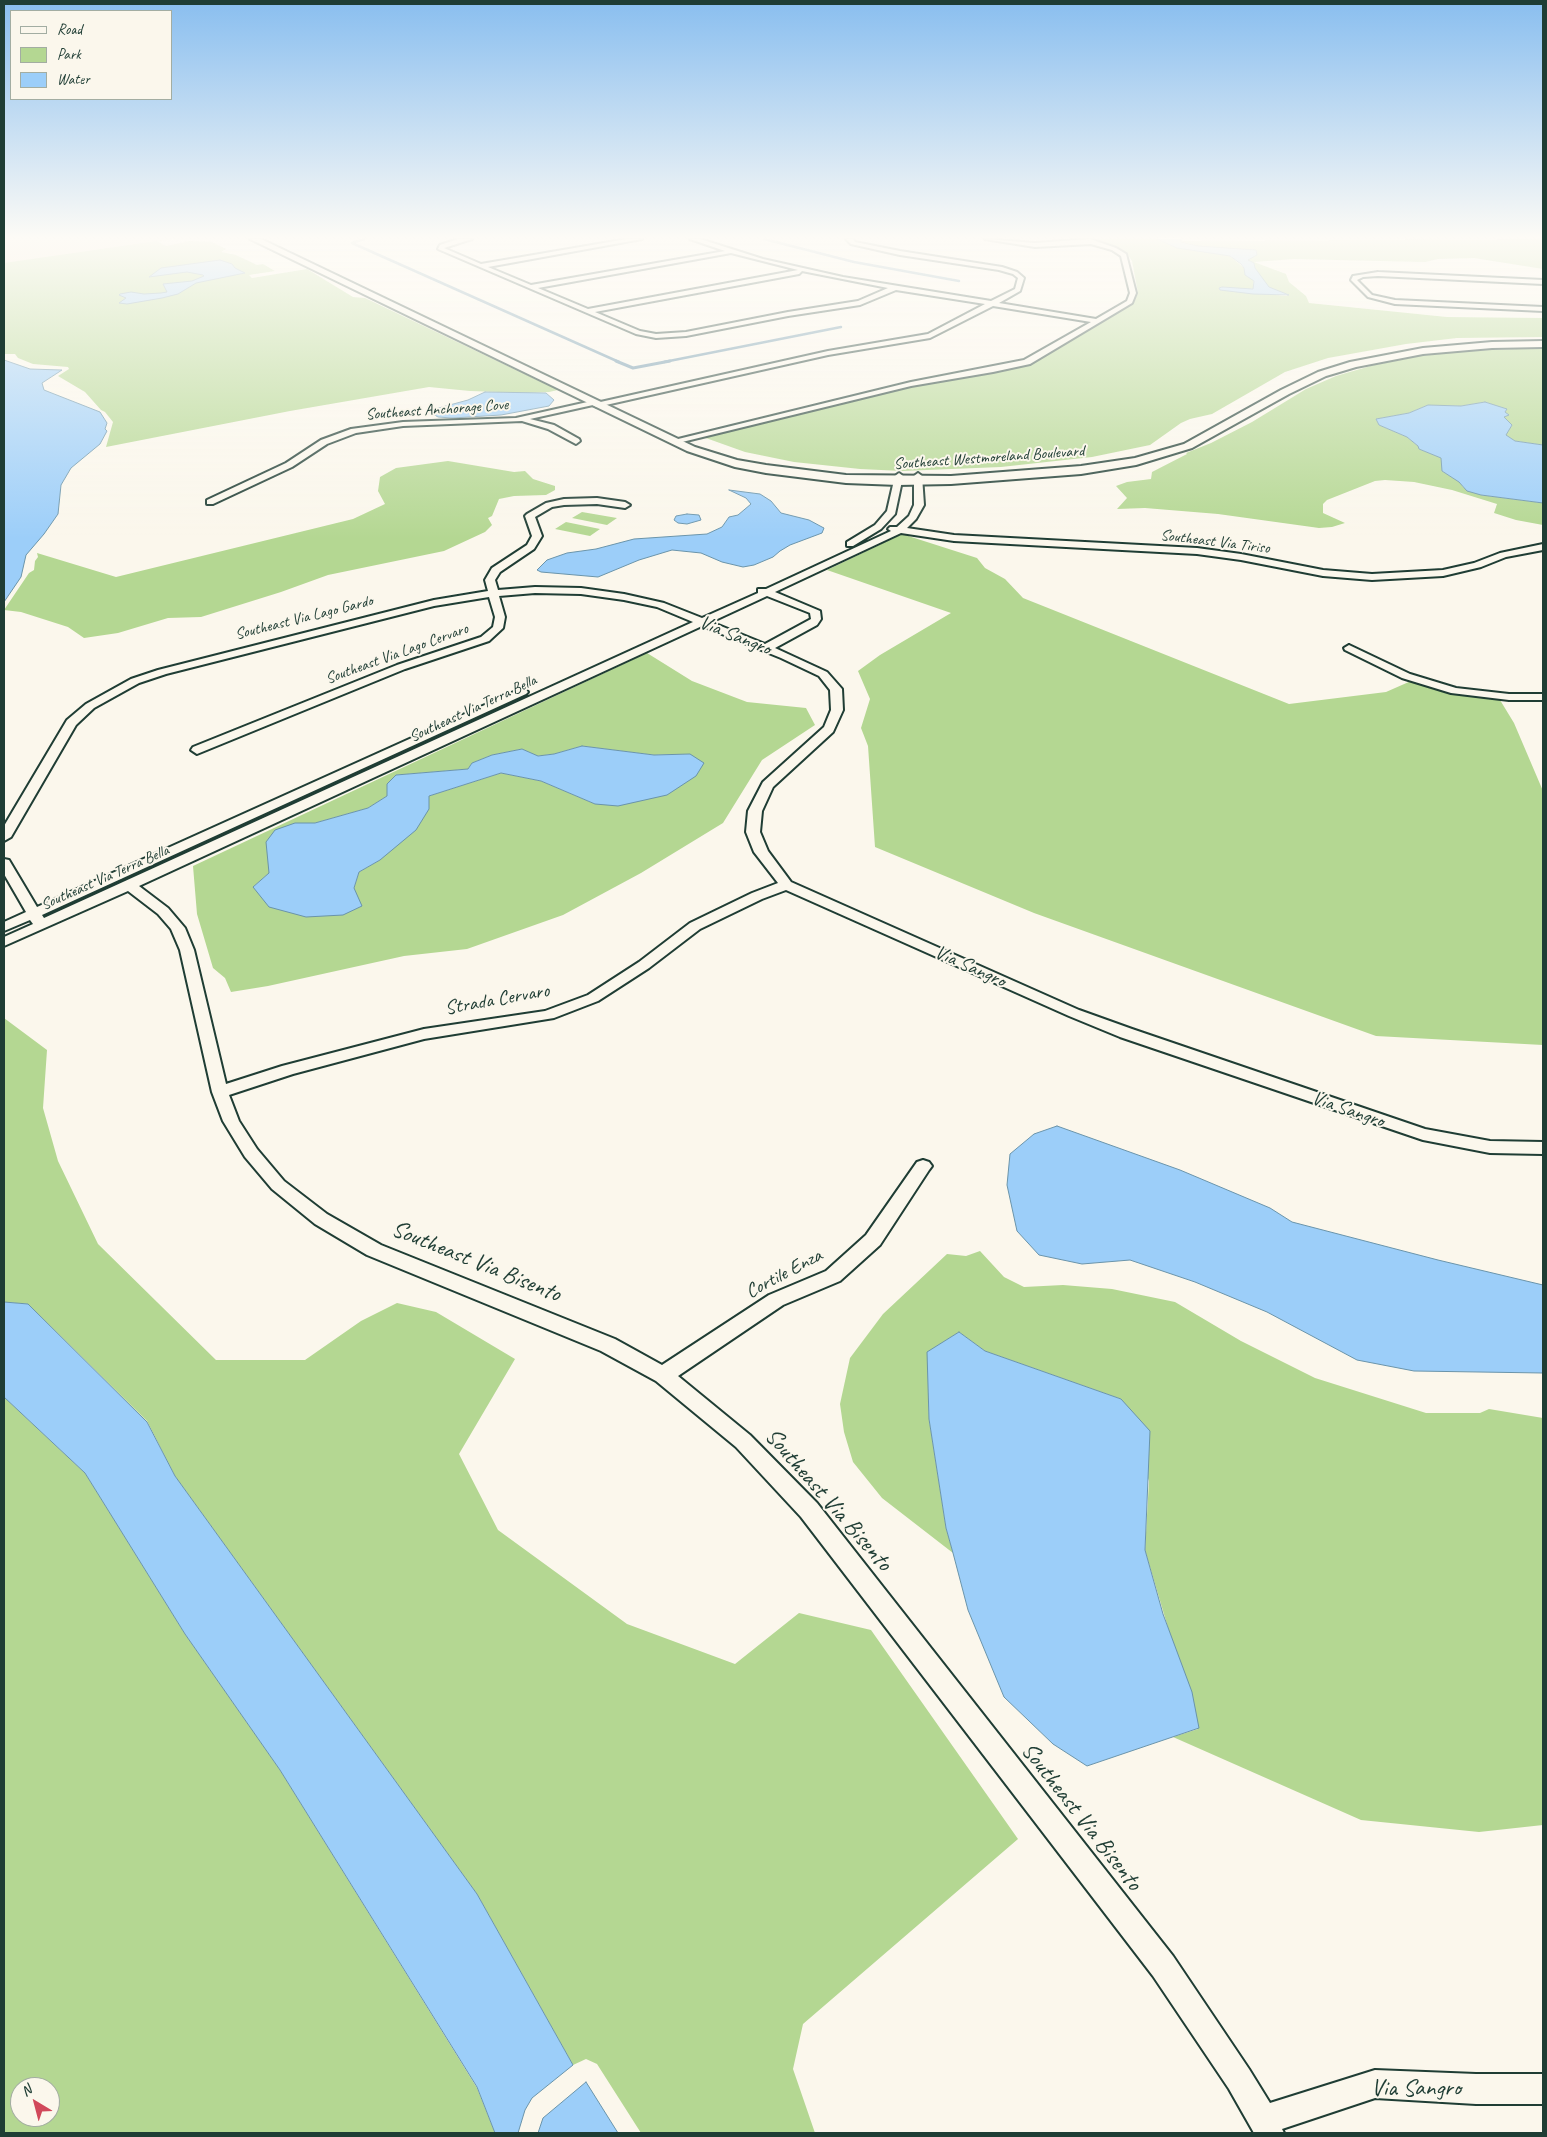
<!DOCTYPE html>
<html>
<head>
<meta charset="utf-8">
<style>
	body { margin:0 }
	#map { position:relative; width:1547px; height:2137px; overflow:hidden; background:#fbf7ec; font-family:Caveat,sans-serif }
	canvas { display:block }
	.frame { position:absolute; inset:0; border:5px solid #1f3d34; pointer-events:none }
	.legend { position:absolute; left:10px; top:10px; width:162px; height:90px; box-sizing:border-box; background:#fbf7ec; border:1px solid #a3ada2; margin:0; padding:6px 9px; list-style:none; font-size:15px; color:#1f3d34 }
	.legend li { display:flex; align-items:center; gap:10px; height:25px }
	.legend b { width:25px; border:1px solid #a3ada2 }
	.north { position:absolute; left:10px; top:2077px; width:50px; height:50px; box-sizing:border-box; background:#fbf7ec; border:1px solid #a3ada2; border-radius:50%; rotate:323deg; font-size:14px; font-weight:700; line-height:20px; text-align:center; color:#1f3d34 }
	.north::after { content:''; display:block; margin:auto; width:18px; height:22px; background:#d1495b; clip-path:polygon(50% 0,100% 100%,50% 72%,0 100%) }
</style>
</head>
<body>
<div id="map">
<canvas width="1547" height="2137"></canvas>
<div class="frame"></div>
<ul class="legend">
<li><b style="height:6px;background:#fbf7ec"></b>Road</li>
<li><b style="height:14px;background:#b4d792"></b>Park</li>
<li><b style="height:14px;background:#9ccef9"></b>Water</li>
</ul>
<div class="north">N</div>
</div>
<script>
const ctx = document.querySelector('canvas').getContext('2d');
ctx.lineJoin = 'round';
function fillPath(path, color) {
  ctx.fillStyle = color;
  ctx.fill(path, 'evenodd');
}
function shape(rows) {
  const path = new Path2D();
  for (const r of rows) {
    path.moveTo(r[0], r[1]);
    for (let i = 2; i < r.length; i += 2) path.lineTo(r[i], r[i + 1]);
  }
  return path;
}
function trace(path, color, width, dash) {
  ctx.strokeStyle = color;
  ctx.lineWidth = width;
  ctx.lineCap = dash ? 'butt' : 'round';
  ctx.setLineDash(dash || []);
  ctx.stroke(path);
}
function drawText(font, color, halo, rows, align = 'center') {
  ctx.font = font + ' Caveat,sans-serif';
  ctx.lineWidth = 4;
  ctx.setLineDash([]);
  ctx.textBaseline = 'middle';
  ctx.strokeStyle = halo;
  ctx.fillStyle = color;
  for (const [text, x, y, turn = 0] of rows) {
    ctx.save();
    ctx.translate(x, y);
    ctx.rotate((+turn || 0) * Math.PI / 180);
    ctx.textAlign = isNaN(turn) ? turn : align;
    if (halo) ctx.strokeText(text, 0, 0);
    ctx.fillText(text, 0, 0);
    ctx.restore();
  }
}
fillPath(shape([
	[14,239,174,239,4,264,4,241]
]), '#f2e6d1');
fillPath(shape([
	[1087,239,1157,239,1230,256,1244,268,1247,276,1253,279,1254,288,1247,290,1223,287,1219,288,1220,290,1287,296,1287,294,1272,290,1266,285,1255,268,1254,263,1247,260,1256,250,1198,246,1180,241,1543,239,1543,269,1474,258,1438,259,1425,262,1294,259,1254,262,1286,274,1289,282,1306,296,1309,303,1447,317,1543,318,1543,337,1457,338,1406,344,1328,358,1285,372,1212,414,1190,419,1181,423,1150,445,1092,457,1001,467,902,471,860,469,794,462,745,452,703,437,914,385,997,371,1031,363,1134,302,1138,293,1132,261,1128,255,1117,249],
	[157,241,166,246,190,241,212,242,226,249,221,252,236,255,257,265,263,264,275,271,249,275,252,278,307,269,353,297,365,298,558,390,549,392,525,393,470,391,429,387,290,411,106,447,113,422,105,412,101,410,85,392,58,376,69,369,68,367,33,364,18,358,15,354,4,354,4,263],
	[1543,348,1543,445,1515,441,1505,435,1512,425,1504,417,1506,409,1485,402,1461,406,1428,405,1409,413,1376,419,1379,425,1407,437,1418,446,1419,449,1442,458,1442,471,1460,482,1463,487,1481,495,1543,503,1543,525,1516,520,1494,513,1497,504,1452,490,1414,482,1385,480,1375,481,1327,500,1323,504,1323,513,1345,523,1332,527,1319,528,1218,514,1145,508,1117,509,1127,498,1116,486,1127,482,1151,479,1152,472,1187,454,1186,453,1211,443,1252,422,1306,389,1336,376,1374,365,1420,356,1463,351],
	[448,461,514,472,525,471,533,479,555,486,555,490,546,495,514,496,499,499,492,516,488,518,492,525,485,532,444,551,328,575,281,592,201,617,168,618,118,633,84,638,68,627,21,612,4,610,29,573,34,570,35,561,38,557,37,553,116,577,353,519,385,504,378,491,380,477,396,468],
	[582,512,617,518,607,525,572,518],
	[566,522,600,529,590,536,555,529],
	[902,534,977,558,985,568,1005,579,1023,598,1289,704,1386,692,1411,681,1456,694,1500,700,1514,723,1543,791,1543,1045,1376,1036,1034,913,875,847,868,746,861,728,870,699,858,671,880,655,951,613,827,570],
	[647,653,692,681,747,702,806,708,815,725,762,760,723,823,641,873,563,915,467,949,404,956,268,986,231,992,225,978,213,968,197,914,193,866],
	[582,746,654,755,690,754,595,804,541,781,501,773,429,796,380,860,359,872,354,888,253,887,269,873,295,823,315,823,368,808,387,796,396,775,468,769,472,763,492,755,522,749,537,756,554,754],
	[4,1018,47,1050,43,1108,58,1161,98,1244,216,1360,305,1360,361,1321,397,1303,436,1312,515,1359,459,1454,498,1530,627,1624,735,1664,799,1613,871,1630,1018,1839,803,2024,793,2069,815,2133,641,2133,597,2064,586,2059,573,2065,477,1894,175,1476,147,1421,28,1304,4,1302],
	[980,1251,1004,1277,1024,1287,1063,1285,1112,1289,1175,1302,1241,1341,1315,1378,1426,1413,1480,1413,1489,1409,1543,1418,1543,1825,1479,1832,1361,1820,1173,1737,1198,1729,1145,1550,1149,1481,1121,1399,985,1351,959,1332,928,1352,929,1419,946,1528,953,1553,882,1498,853,1462,844,1432,840,1404,850,1358,883,1314,947,1254,966,1256],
	[4,1397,85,1473,185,1634,280,1770,477,2088,495,2133,4,2133],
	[20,2087,50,2087,50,2117,20,2117]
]), '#b4d792');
const water = shape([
	[1157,239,1181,239,1181,242,1198,246,1256,250,1257,255,1248,260,1254,263,1255,268,1269,287,1289,295,1253,294,1220,290,1219,288,1222,287,1253,289,1254,281,1245,275,1244,268,1241,264,1230,256,1177,248,1157,239],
	[220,260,232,264,235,268,245,273,196,283,178,294,162,298,127,304,119,303,126,298,119,295,120,294,131,292,144,294,161,293,167,292,163,284,192,281,204,276,203,275,187,272,149,277,161,268,220,260],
	[4,360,30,369,62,370,42,383,44,390,100,412,107,423,105,429,107,431,100,444,71,468,61,485,58,514,44,534,26,555,21,577,4,602,4,360],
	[485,392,546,393,554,400,549,406,501,415,452,418,438,417,433,414,435,409,468,400,485,392],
	[1485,402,1507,409,1505,412,1509,415,1504,417,1512,425,1506,435,1515,441,1543,445,1543,503,1481,495,1467,491,1459,482,1442,471,1441,458,1419,449,1418,446,1407,437,1379,425,1376,419,1409,413,1428,405,1461,406,1485,402],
	[729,490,760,494,771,501,781,513,809,520,822,527,824,528,822,533,790,545,780,551,773,557,754,565,743,567,722,562,701,553,672,550,639,560,598,577,541,572,537,570,547,560,567,553,596,549,634,539,707,534,722,527,729,517,738,515,751,504,746,498,729,490],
	[687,514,699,515,701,520,687,524,678,523,674,520,676,516,687,514],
	[582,746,654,755,690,754,704,763,696,776,667,795,618,806,595,804,541,781,501,773,429,796,429,809,416,830,380,860,359,872,354,888,362,906,343,915,306,917,269,907,253,887,269,873,266,842,275,830,295,823,315,823,368,808,387,796,387,784,396,775,468,769,472,763,492,755,522,749,538,756,554,754,582,746],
	[1057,1126,1180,1170,1270,1208,1292,1222,1438,1260,1543,1285,1543,1373,1414,1371,1357,1360,1267,1312,1195,1282,1130,1260,1082,1264,1039,1255,1017,1231,1007,1185,1010,1154,1034,1134,1057,1126],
	[4,1302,28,1304,147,1422,175,1476,477,1894,573,2065,532,2098,525,2110,518,2133,495,2133,477,2087,280,1770,185,1634,85,1473,4,1397,4,1302],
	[959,1332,985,1351,1121,1399,1150,1431,1145,1550,1163,1614,1192,1692,1199,1728,1087,1766,1053,1744,1004,1697,968,1610,953,1553,946,1528,929,1419,927,1352,959,1332],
	[586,2082,618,2133,538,2133,543,2118,586,2082]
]);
fillPath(water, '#9ccef9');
trace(water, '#6a94aa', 1);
trace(shape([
	[364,239,352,243,619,362],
	[764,239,854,262,959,281],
	[664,362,841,327]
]), '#6a94aa', 2.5);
trace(shape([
	[616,361,633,368,670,361]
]), '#6a94aa', 3);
const street = shape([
	[458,239,472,239,444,248,481,264,627,239,642,239,488,267,531,285,725,251,690,239,700,239,763,259,843,277,991,301,1015,289,1018,278,1013,274,999,270,900,255,851,244,846,239,853,239,855,242,900,251,1002,267,1017,272,1024,278,1020,291,999,303,1096,319,1127,301,1130,293,1121,256,1112,250,1091,244,1035,247,985,239,1035,243,1090,239,1116,248,1126,254,1136,293,1132,303,1030,364,993,372,911,386,674,444,670,441,911,382,1024,360,1091,322,993,306,930,338,828,355,597,407,593,405,530,419,554,425,579,439,580,441,576,444,548,429,522,421,403,426,356,433,327,444,292,467,213,504,207,504,207,500,286,463,321,440,351,429,403,422,516,418,592,401,596,403,828,351,928,334,985,304,896,290,860,305,788,316,686,336,656,338,636,334,438,249,440,245,458,239],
	[731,253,798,270,588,309,538,288,731,253],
	[802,271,888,288,858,301,788,312,686,332,656,334,640,331,595,312,799,274,802,271],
	[1378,272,1543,280,1543,284,1378,276,1363,277,1357,280,1372,295,1395,300,1543,307,1543,311,1395,304,1368,297,1351,280,1353,276,1378,272],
	[899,473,903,476,895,514,881,529,853,546,847,546,847,542,875,525,887,511,895,476,899,473],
	[918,473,922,476,924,505,916,519,907,528,954,535,1197,548,1241,554,1323,570,1372,574,1443,570,1474,563,1500,553,1543,544,1543,550,1506,557,1481,567,1443,576,1372,580,1323,576,1241,560,1197,554,954,541,901,533,775,592,820,611,821,619,817,625,775,648,827,672,842,689,843,710,833,732,773,787,762,811,760,832,768,851,791,882,1079,1010,1132,1029,1425,1129,1490,1141,1543,1142,1543,1154,1490,1153,1423,1140,1120,1037,1069,1016,786,890,762,899,700,929,649,968,598,1001,554,1018,424,1039,293,1074,229,1095,239,1121,257,1149,284,1181,327,1214,381,1245,615,1339,662,1365,769,1295,826,1271,866,1235,917,1162,923,1160,929,1162,932,1166,929,1170,880,1245,840,1281,783,1305,678,1376,750,1435,817,1503,1173,1956,1249,2069,1270,2103,1375,2070,1476,2074,1543,2074,1543,2104,1476,2104,1375,2098,1282,2129,1284,2133,1254,2133,1229,2089,1153,1976,801,1517,736,1447,656,1381,601,1351,367,1255,315,1224,272,1189,245,1157,223,1121,212,1092,180,950,171,929,158,914,128,891,4,946,4,937,33,924,30,920,4,931,4,922,26,912,4,874,4,859,9,860,37,907,518,690,526,690,528,692,526,694,42,915,44,918,693,622,657,607,624,600,581,594,535,593,499,596,505,617,503,628,489,641,405,669,197,754,191,750,193,747,397,665,481,637,493,627,495,617,489,597,434,606,166,674,139,683,94,708,76,725,11,837,4,841,4,826,67,720,86,704,131,679,158,670,434,600,488,591,485,580,492,568,527,545,532,536,525,516,527,514,546,503,564,499,597,498,625,502,630,505,625,508,597,504,564,505,552,507,535,517,542,536,534,549,500,572,495,580,498,590,535,587,581,588,624,594,664,603,702,618,758,593,758,589,766,589,891,531,888,529,890,527,897,527,909,516,914,505,914,476,918,473],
	[767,596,810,613,811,619,765,644,711,622,767,596],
	[702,626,781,658,819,676,830,690,831,710,824,727,763,782,748,811,746,832,754,852,778,883,752,893,690,923,639,962,588,995,545,1011,424,1029,282,1066,226,1084,194,950,185,928,168,908,139,886,702,626],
	[1349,645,1410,674,1456,688,1509,694,1543,694,1543,700,1509,700,1451,693,1402,678,1345,650,1344,648,1349,645]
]);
const secondary = shape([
	[250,239,261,239,695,447,737,460,766,465,846,475,951,476,1081,466,1135,458,1184,444,1281,390,1318,372,1350,362,1423,348,1492,342,1543,341,1543,347,1492,348,1423,354,1356,367,1326,376,1289,394,1192,448,1136,465,1081,474,951,484,898,485,846,483,766,473,735,467,687,451,250,239]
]);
trace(street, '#1f3d34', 4);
trace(secondary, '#1f3d34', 4);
fillPath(street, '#fbf7ec');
fillPath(secondary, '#fbf7ec');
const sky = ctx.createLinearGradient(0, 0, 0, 539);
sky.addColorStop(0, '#89beef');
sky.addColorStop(0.44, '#fdfbf6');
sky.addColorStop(1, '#fdfbf600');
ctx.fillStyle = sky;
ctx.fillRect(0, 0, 1547, 539);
drawText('16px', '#1f3d34', '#fbf7ec', [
	["Southeast Anchorage Cove",437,410,-4],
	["Southeast Westmoreland Boulevard",989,458,-4],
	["Southeast Via Tiriso",1215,542,7],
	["Southeast Via Lago Gardo",304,618,-14],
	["Southeast Via Lago Cervaro",397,654,-20],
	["Southeast Via Terra Bella",473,709,-25],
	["Southeast Via Terra Bella",105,878,-24]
]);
drawText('20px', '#1f3d34', '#fbf7ec', [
	["Via Sangro",735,636,22],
	["Via Sangro",970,967,24],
	["Strada Cervaro",497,1000,-10],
	["Via Sangro",1348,1110,19],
	["Cortile Enza",784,1274,-28]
]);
drawText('24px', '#1f3d34', '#fbf7ec', [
	["Southeast Via Bisento",476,1262,22],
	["Southeast Via Bisento",828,1500,49],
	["Southeast Via Bisento",1081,1817,52],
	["Via Sangro",1416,2089]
]);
</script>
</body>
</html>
